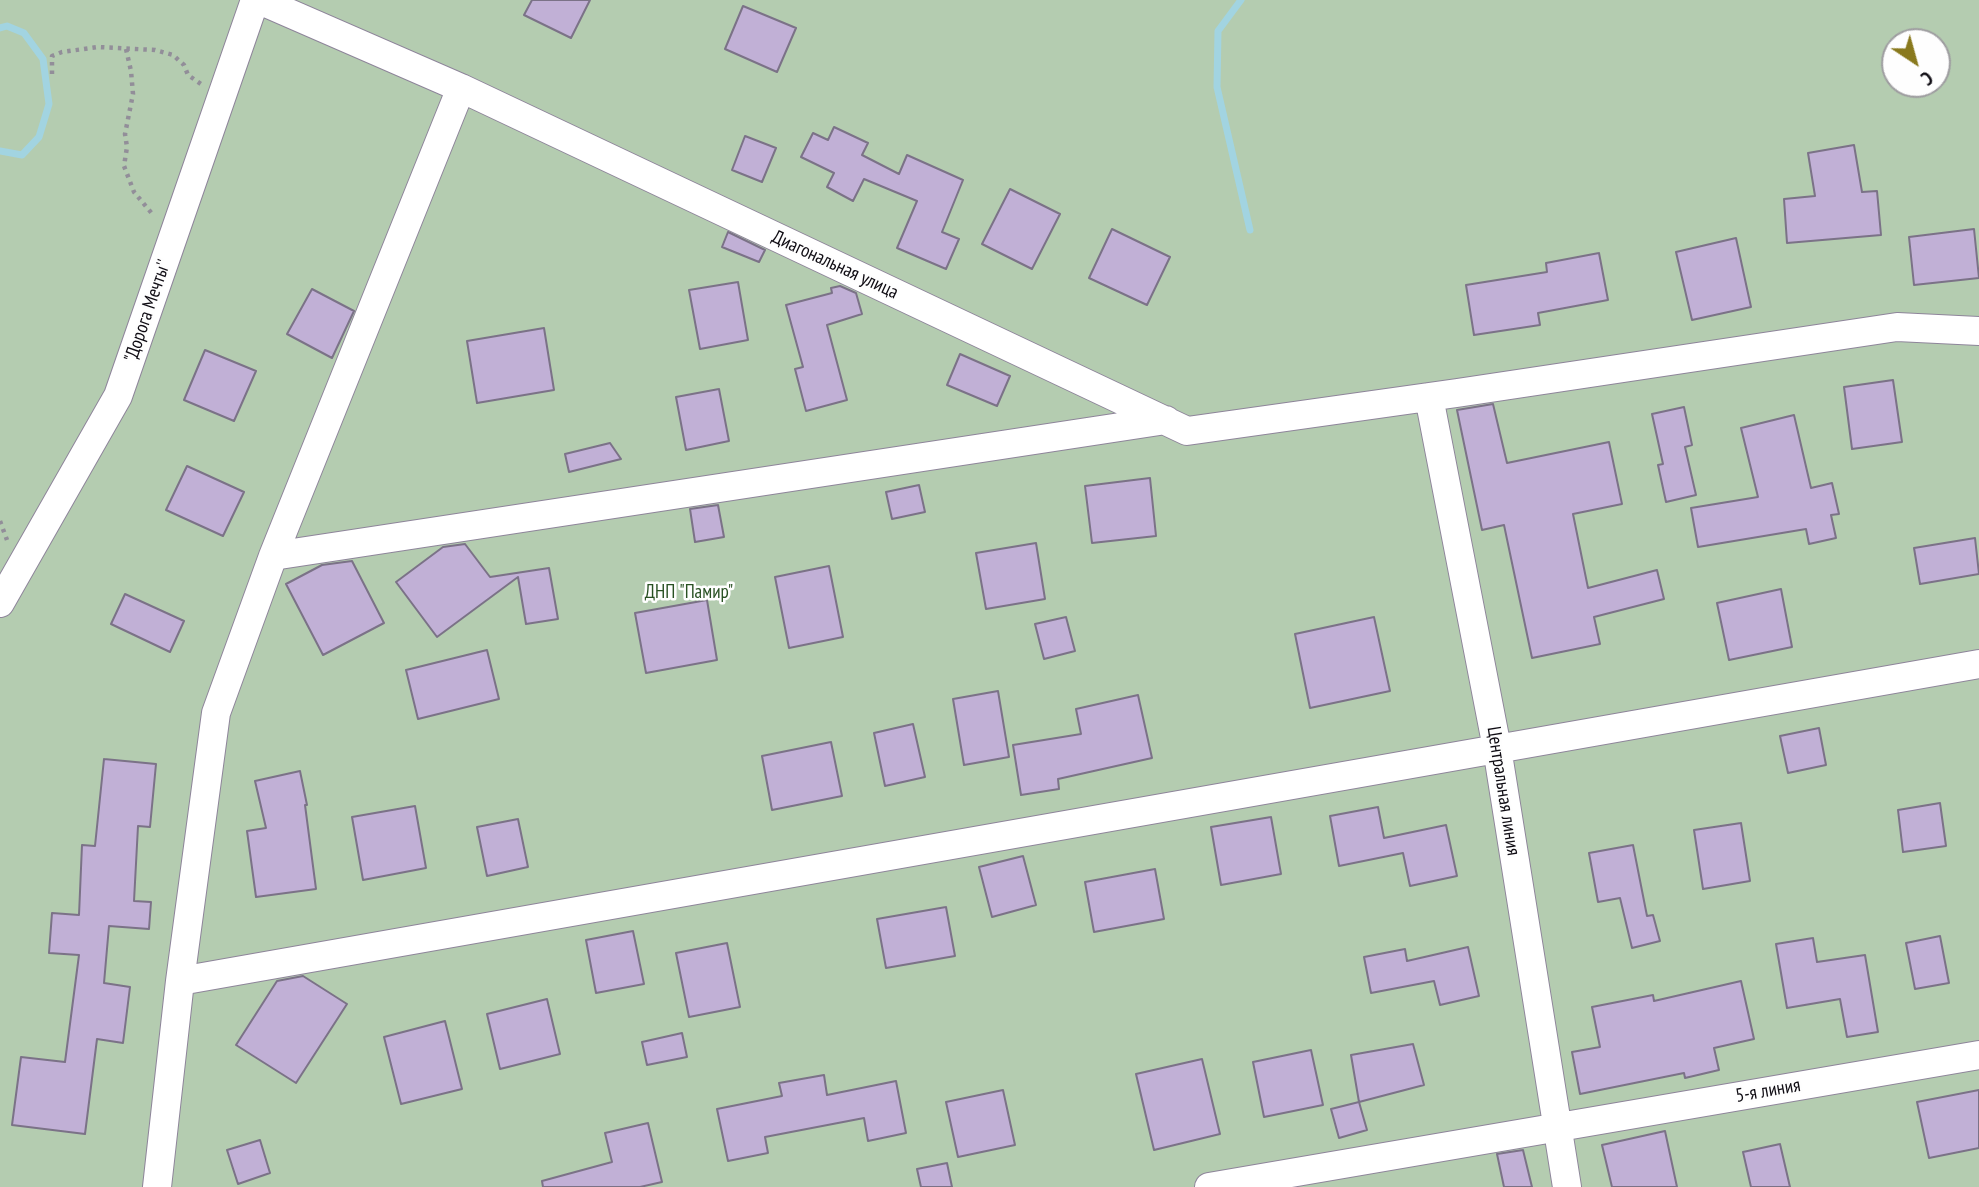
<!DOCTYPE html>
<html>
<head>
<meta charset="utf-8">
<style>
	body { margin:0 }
	#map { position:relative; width:1979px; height:1187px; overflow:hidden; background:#f4eefc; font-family:"PT Sans Narrow",sans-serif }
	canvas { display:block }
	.north { position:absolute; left:1881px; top:28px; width:70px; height:70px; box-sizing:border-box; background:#fefefe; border:2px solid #9e9da0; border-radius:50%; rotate:144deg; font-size:19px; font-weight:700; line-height:28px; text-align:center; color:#0f0c13 }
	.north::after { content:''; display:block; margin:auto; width:24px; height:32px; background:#89791d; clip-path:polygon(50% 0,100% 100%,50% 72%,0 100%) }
</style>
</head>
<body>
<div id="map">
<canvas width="1979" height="1187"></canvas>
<div class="north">С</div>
</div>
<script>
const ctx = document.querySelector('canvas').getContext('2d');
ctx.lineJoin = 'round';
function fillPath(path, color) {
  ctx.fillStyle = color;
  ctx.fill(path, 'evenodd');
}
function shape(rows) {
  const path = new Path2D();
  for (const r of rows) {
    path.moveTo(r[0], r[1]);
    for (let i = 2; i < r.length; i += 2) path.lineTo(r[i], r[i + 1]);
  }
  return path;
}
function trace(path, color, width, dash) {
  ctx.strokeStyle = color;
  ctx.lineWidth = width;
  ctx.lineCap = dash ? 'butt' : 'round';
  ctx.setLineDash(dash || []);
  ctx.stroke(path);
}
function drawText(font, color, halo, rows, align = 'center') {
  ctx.font = font + ' "PT Sans Narrow",sans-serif';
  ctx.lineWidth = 5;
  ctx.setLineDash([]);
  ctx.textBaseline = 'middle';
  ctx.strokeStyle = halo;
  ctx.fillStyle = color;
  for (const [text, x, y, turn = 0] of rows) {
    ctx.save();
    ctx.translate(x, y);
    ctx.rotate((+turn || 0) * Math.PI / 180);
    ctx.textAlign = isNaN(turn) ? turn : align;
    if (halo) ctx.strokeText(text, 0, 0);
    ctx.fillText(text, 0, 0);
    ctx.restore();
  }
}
fillPath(shape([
	[0,0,1979,0,1979,1187,0,1187],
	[1895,42,1937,42,1937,84,1895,84]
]), '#b4ccb0');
trace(shape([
	[1241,0,1218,31,1217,87,1250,230],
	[0,28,7,26,24,33,43,59,49,104,39,137,22,155,0,151]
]), '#a2d4e1', 7);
const building = shape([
	[532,0,590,0,571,38,524,15,532,0],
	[743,6,796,28,777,72,725,49,743,6],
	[834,127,868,143,862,155,899,174,907,155,963,180,942,232,959,239,946,269,897,248,917,201,864,179,853,201,827,187,834,173,801,157,813,133,828,140,834,127],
	[745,136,776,148,762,182,732,170,745,136],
	[1854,145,1862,192,1877,191,1881,235,1787,243,1784,199,1815,196,1808,153,1854,145],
	[1010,189,1060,214,1032,269,982,244,1010,189],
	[1112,229,1170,257,1147,305,1089,278,1112,229],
	[1974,229,1979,278,1914,285,1909,237,1974,229],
	[728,232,765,250,759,262,722,247,728,232],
	[1736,238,1751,307,1692,320,1676,252,1736,238],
	[1599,253,1608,300,1538,313,1540,325,1474,335,1466,285,1547,272,1546,263,1599,253],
	[738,282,748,340,700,349,689,290,738,282],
	[840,286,856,293,862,314,827,325,847,400,806,411,795,369,803,367,786,305,832,293,831,288,840,286],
	[312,289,354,311,332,358,287,334,312,289],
	[544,328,554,390,477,403,467,341,544,328],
	[205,350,256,371,234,421,184,400,205,350],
	[960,354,1010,376,997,406,947,385,960,354],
	[1893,380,1902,442,1852,449,1844,387,1893,380],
	[719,389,729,441,686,450,676,397,719,389],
	[1493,404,1507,463,1609,442,1622,504,1573,514,1588,588,1657,570,1664,599,1594,617,1600,644,1532,658,1504,525,1482,530,1457,410,1493,404],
	[1684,407,1692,445,1685,447,1696,495,1666,502,1658,465,1663,464,1652,414,1684,407],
	[1794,415,1811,488,1832,483,1839,514,1831,515,1836,538,1809,544,1806,529,1698,547,1691,508,1758,497,1741,428,1794,415],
	[610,443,621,459,569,472,565,454,610,443],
	[187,466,244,492,223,536,166,510,187,466],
	[1150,478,1156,536,1092,543,1085,486,1150,478],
	[919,485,925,512,892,519,886,492,919,485],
	[718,505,724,537,695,542,690,509,718,505],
	[1975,538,1979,574,1920,584,1914,548,1975,538],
	[1036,543,1045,599,986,609,976,553,1036,543],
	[465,544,490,577,549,568,558,619,526,624,518,577,437,637,396,582,443,547,465,544],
	[352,561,384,623,323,655,286,584,322,565,352,561],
	[829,566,843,637,789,648,775,577,829,566],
	[1781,589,1792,647,1729,660,1717,603,1781,589],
	[125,594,184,621,170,652,111,624,125,594],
	[707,600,717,660,646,673,635,613,707,600],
	[1066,617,1075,651,1044,659,1035,624,1066,617],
	[1374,617,1390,691,1310,708,1295,634,1374,617],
	[487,650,499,699,418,719,406,670,487,650],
	[998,691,1009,757,964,765,953,699,998,691],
	[1138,695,1152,758,1058,779,1059,789,1021,795,1013,745,1081,734,1076,709,1138,695],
	[913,724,925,777,885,786,874,733,913,724],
	[1819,728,1826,765,1788,773,1780,736,1819,728],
	[831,742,842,796,772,810,762,756,831,742],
	[104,759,156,764,150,827,138,826,134,901,151,902,149,929,109,926,104,983,130,987,123,1043,97,1039,85,1134,12,1125,21,1057,65,1062,79,955,49,953,52,913,79,915,82,845,95,846,104,759],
	[300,771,307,805,305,805,316,889,256,897,247,831,266,828,255,781,300,771],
	[1940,803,1946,846,1903,852,1898,810,1940,803],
	[415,806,426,868,363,880,352,817,415,806],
	[1378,807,1384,838,1446,825,1457,876,1410,886,1403,853,1339,866,1330,816,1378,807],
	[1271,817,1281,874,1221,885,1211,827,1271,817],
	[518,819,528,867,487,876,477,827,518,819],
	[1741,823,1750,881,1703,889,1694,830,1741,823],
	[1633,845,1647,916,1653,915,1660,941,1632,948,1620,898,1598,902,1589,853,1633,845],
	[1023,856,1036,905,992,917,979,867,1023,856],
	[1155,869,1164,919,1094,932,1085,882,1155,869],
	[946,907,955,956,886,968,877,919,946,907],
	[633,931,644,984,596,993,586,940,633,931],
	[1940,936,1949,983,1915,989,1906,943,1940,936],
	[1813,938,1817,962,1865,955,1878,1032,1847,1037,1840,999,1787,1008,1776,944,1813,938],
	[727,943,740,1007,689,1017,676,953,727,943],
	[1468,947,1479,996,1440,1005,1434,981,1371,993,1364,957,1405,949,1407,961,1468,947],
	[303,976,347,1004,296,1083,236,1045,277,981,303,976],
	[1741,981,1754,1039,1714,1048,1719,1070,1685,1078,1684,1073,1580,1094,1572,1052,1600,1047,1592,1007,1653,995,1654,1001,1741,981],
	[547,999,560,1054,500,1069,487,1014,547,999],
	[445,1021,462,1089,401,1104,384,1037,445,1021],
	[682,1033,687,1057,647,1065,642,1042,682,1033],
	[1413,1044,1424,1085,1359,1102,1351,1055,1413,1044],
	[1311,1050,1323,1105,1264,1117,1253,1062,1311,1050],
	[1202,1059,1220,1134,1154,1150,1136,1074,1202,1059],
	[824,1075,827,1095,896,1081,906,1133,868,1141,864,1118,765,1137,768,1153,728,1161,717,1109,782,1096,779,1083,824,1075],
	[1003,1090,1015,1145,958,1157,946,1102,1003,1090],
	[1979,1090,1979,1148,1929,1158,1917,1102,1979,1090],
	[1359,1102,1367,1130,1339,1138,1331,1109,1359,1102],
	[648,1123,662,1182,640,1187,543,1187,542,1181,612,1162,605,1133,648,1123],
	[1665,1131,1677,1187,1612,1187,1602,1145,1665,1131],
	[260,1140,270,1173,238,1184,227,1150,260,1140],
	[1780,1144,1790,1187,1751,1187,1743,1152,1780,1144],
	[1523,1150,1532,1187,1504,1187,1497,1154,1523,1150],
	[947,1163,952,1187,921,1187,917,1169,947,1163]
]);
fillPath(building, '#c1b0d6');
trace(building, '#7b7287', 2);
const minor = shape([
	[259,0,461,88,1187,431,1457,393,1897,327,1979,331],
	[1429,397,1497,748,1567,1187],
	[273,556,1166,420],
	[0,603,118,396,255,0],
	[180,981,1979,664],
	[157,1187,180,981,216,713,273,556,461,88],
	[1209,1187,1979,1055]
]);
trace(minor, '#8e859a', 30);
trace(shape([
	[126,49,131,71,133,94,125,134,127,147,124,166,134,192,154,216],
	[52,74,52,56,62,52,98,47,155,50,173,55,184,65,188,75,201,84],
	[0,521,7,540]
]), '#928e99', 4.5, [3.5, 5]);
trace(minor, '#fff', 28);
drawText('19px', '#0f0c13', '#fefefe', [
	["Диагональная улица",835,265,25],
	["\"Дорога Мечты''",148,311,-71],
	["Центральная линия",1503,791,81],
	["5-я линия",1768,1091,-10]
]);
drawText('19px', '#295123', '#fefefe', [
	["ДНП \"Памир\"",689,593]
]);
</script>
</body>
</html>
